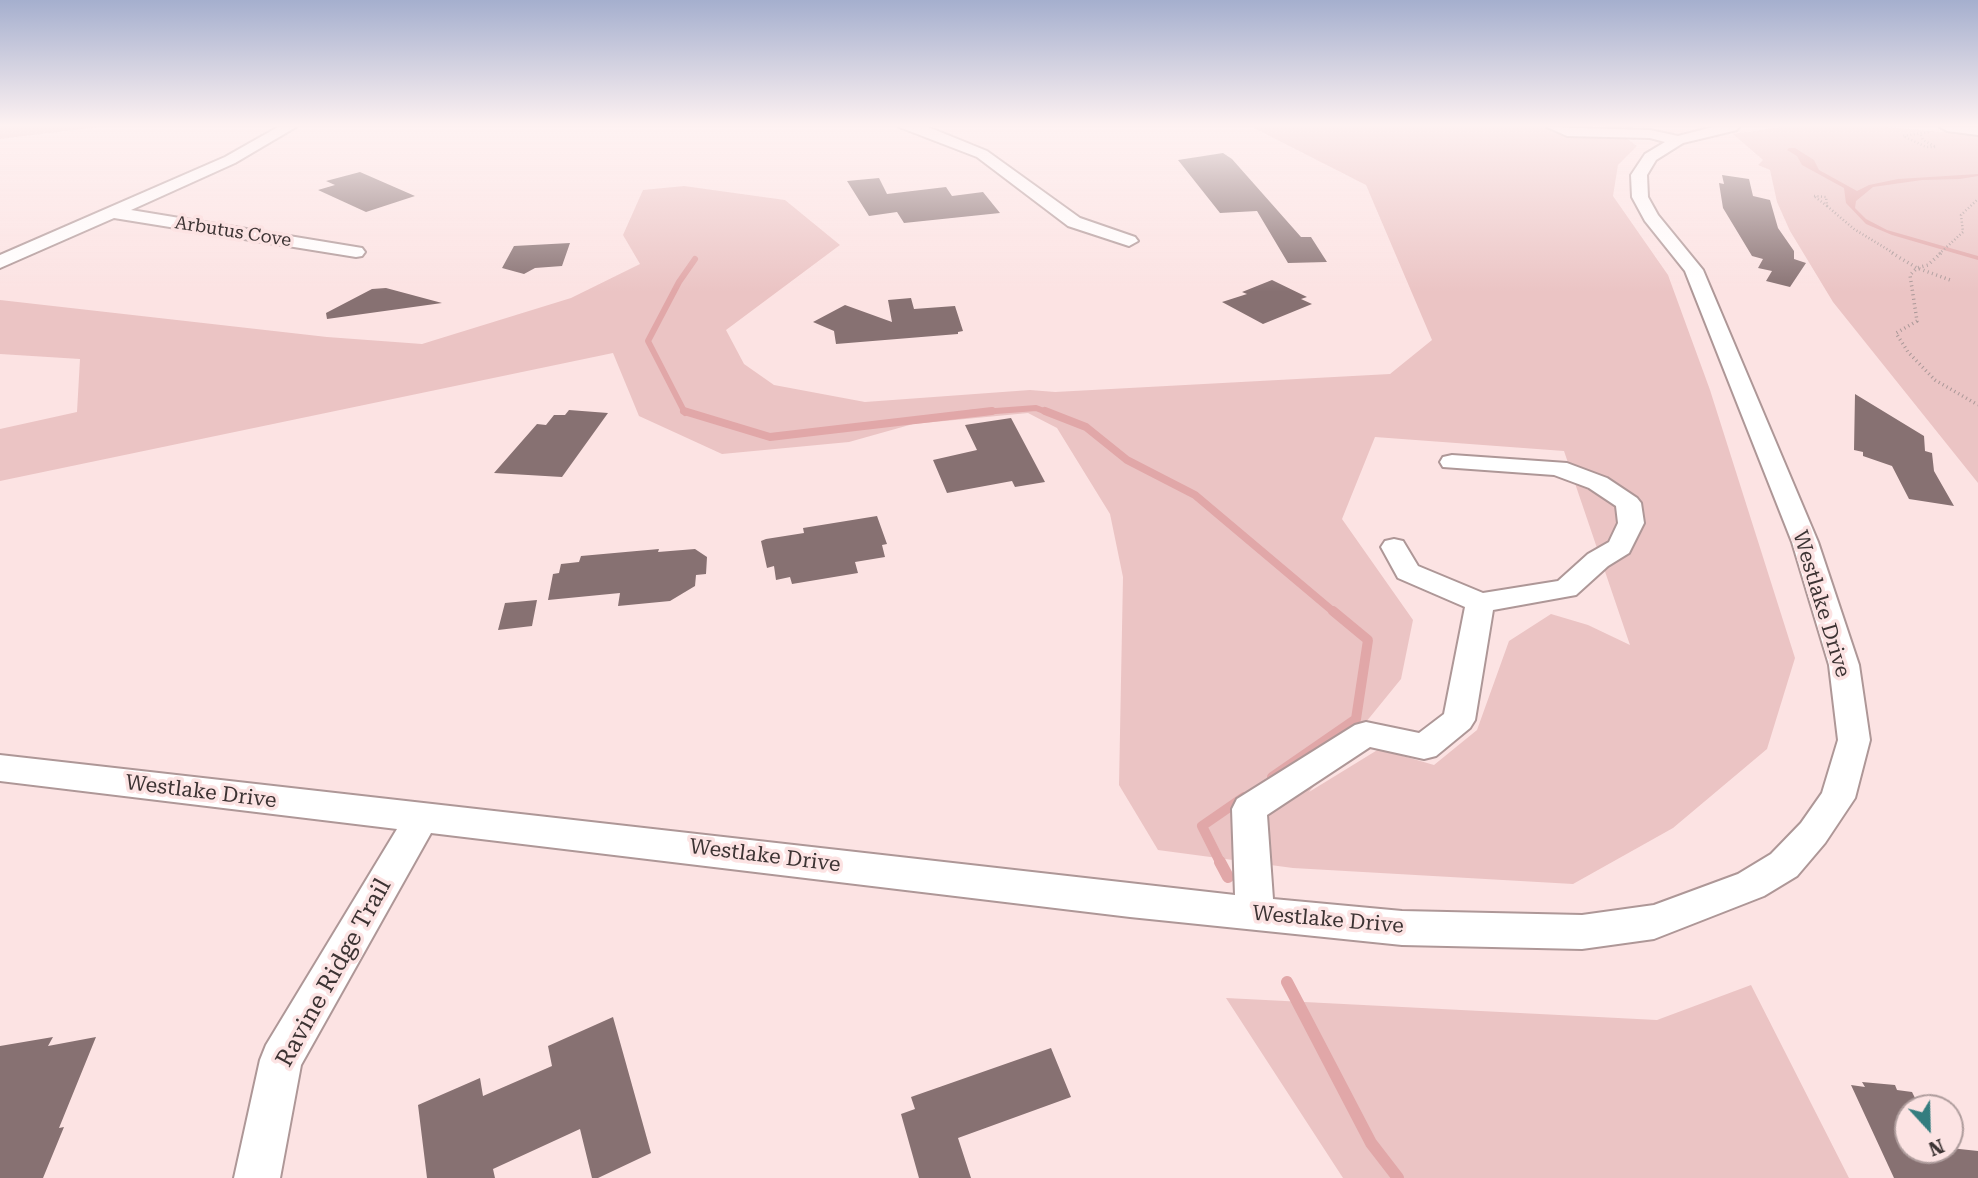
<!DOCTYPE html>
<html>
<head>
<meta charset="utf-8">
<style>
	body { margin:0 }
	#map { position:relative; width:1978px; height:1178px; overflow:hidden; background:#fce3e3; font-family:"Roboto Serif",serif }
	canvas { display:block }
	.north { position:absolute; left:1894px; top:1094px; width:70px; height:70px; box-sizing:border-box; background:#fce3e3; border:2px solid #af9d9d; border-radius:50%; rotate:158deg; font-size:19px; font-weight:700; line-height:28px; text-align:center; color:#3c3333 }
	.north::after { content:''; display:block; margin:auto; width:24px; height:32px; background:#347d7f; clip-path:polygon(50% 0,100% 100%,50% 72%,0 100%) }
</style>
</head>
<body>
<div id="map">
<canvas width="1978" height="1178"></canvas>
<div class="north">N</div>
</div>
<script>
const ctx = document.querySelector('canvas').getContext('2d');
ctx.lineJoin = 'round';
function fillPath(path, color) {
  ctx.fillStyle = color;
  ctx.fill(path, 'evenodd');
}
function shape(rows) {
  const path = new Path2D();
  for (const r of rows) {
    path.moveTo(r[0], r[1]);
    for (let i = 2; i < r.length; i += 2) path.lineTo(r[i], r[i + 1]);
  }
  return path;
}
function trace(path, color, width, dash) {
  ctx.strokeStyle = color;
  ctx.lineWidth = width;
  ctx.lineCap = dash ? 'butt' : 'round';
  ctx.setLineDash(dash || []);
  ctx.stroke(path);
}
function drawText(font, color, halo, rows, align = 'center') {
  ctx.font = font + ' "Roboto Serif",serif';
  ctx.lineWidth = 7;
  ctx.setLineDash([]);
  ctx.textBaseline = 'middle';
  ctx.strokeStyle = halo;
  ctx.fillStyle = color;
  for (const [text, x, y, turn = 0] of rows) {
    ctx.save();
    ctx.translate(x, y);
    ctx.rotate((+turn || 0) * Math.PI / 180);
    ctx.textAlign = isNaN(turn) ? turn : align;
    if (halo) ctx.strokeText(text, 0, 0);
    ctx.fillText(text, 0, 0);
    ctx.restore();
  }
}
fillPath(shape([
	[0,127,100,127,0,139],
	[1252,127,1549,127,1585,137,1626,138,1637,146,1618,165,1613,196,1668,275,1710,390,1795,658,1767,749,1673,828,1573,884,1293,868,1158,850,1119,785,1123,577,1110,514,1057,428,1028,413,913,424,849,442,722,454,639,416,613,353,0,481,0,429,77,412,80,359,0,354,0,300,327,337,422,344,571,298,640,264,623,235,643,190,684,186,785,200,840,245,726,330,744,364,774,385,865,402,1030,390,1055,392,1390,374,1432,340,1366,185],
	[1375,437,1564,451,1630,645,1588,625,1551,614,1509,641,1477,730,1434,765,1379,749,1309,792,1401,679,1413,620,1342,519],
	[1780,127,1886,127,1978,135,1978,483,1833,302,1790,231,1777,202,1770,170,1758,165,1763,160,1733,134],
	[1751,985,1849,1178,1343,1178,1226,998,1657,1020]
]), '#ebc4c4');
fillPath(shape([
	[1789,148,1795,148,1814,160,1819,170,1857,191,1869,185,1898,179,1978,174,1978,176,1960,179,1922,180,1873,187,1856,201,1855,208,1866,219,1887,230,1978,256,1978,260,1892,235,1866,224,1846,203,1844,188,1802,165,1797,156,1787,150]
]), '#e1a7a8');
trace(shape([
	[685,413,648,341,679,282,695,259],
	[969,413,1036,408,1049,413]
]), '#e1a7a8', 6);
trace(shape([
	[684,411,770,437,992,411],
	[1045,411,1086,427,1127,460,1195,495,1335,613]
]), '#e1a7a8', 8);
trace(shape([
	[1272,777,1356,719,1368,640,1333,611],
	[1221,864,1202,826,1244,797]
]), '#e1a7a8', 10);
trace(shape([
	[1220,862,1228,877],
	[1287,982,1371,1143,1398,1178]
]), '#e1a7a8', 12);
fillPath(shape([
	[1223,153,1232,159,1301,237,1311,237,1327,262,1288,263,1257,211,1220,213,1178,160],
	[360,172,415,196,366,212,318,190,335,185,326,181],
	[1722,175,1749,179,1753,196,1770,200,1778,228,1794,251,1794,259,1806,263,1790,287,1766,281,1772,271,1758,268,1763,259,1752,256,1723,208,1719,183,1724,184],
	[879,178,887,194,946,187,952,196,983,192,1000,213,904,223,897,212,869,216,847,181],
	[570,243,562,266,535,268,524,274,502,268,514,246],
	[1272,280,1307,297,1301,299,1312,304,1263,324,1222,302,1247,294,1242,292],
	[386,288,442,303,327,319,326,313,372,289],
	[911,298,914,309,955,306,963,331,958,332,958,334,836,344,834,331,813,322,845,305,892,322,888,300],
	[1855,394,1924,436,1925,451,1932,453,1934,471,1954,506,1909,499,1892,466,1863,456,1863,452,1854,450],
	[569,410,608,413,562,477,494,473,537,424,546,425,554,415,565,415],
	[1011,418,1045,482,1015,487,1012,481,947,493,933,460,977,450,965,425],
	[877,516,887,544,882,545,885,557,855,562,858,573,792,584,790,577,776,580,774,566,767,568,761,541,766,539,804,533,803,528],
	[659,549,658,552,695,549,707,557,706,574,696,575,695,586,670,601,618,606,620,593,548,600,553,574,559,573,561,564,579,562,581,556],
	[537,600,532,626,498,630,505,603],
	[613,1017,651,1153,598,1178,592,1178,580,1129,493,1169,495,1178,427,1178,418,1105,480,1078,483,1096,552,1066,548,1046],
	[53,1037,48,1046,96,1037,59,1128,64,1127,43,1178,0,1178,0,1046],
	[1051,1048,1071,1097,958,1138,971,1178,919,1178,901,1114,915,1109,911,1097],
	[1862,1082,1895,1085,1897,1090,1912,1092,1920,1108,1908,1108,1908,1150,1950,1150,1950,1148,1978,1151,1978,1178,1894,1178,1851,1085,1865,1087]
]), '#877172');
const minor = shape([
	[278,127,296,127,235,163,131,210,356,247,362,248,365,252,362,256,356,257,114,218,0,268,0,255,225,157,278,127],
	[899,127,928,127,987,151,1080,218,1135,237,1138,241,1129,246,1068,226,977,157,899,127],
	[1547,127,1650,130,1678,136,1713,127,1739,127,1737,130,1683,143,1656,160,1647,175,1648,197,1658,215,1703,270,1818,542,1859,665,1870,740,1855,798,1825,843,1797,876,1764,896,1654,939,1582,949,1402,945,1130,917,431,833,301,1065,280,1178,234,1178,260,1060,266,1045,397,829,0,781,0,755,1235,895,1232,809,1237,799,1355,725,1366,722,1419,733,1444,714,1465,607,1398,578,1381,547,1385,541,1394,539,1403,541,1418,566,1483,593,1558,581,1588,554,1609,542,1618,523,1616,506,1589,488,1554,475,1443,467,1440,462,1443,457,1452,455,1567,463,1607,478,1637,498,1641,503,1644,523,1629,553,1608,566,1576,595,1493,610,1475,720,1470,728,1436,756,1424,759,1370,747,1267,815,1273,899,1402,911,1582,915,1654,905,1738,874,1771,854,1801,823,1822,793,1838,740,1829,665,1792,542,1685,271,1645,221,1632,197,1631,175,1645,154,1665,142,1650,138,1567,136,1547,127],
	[1940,127,1978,127,1978,135,1947,131,1940,127]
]);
trace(minor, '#ae9797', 4);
trace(shape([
	[1921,135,1923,140,1936,147,1926,147,1903,136,1929,132],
	[1814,196,1826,197,1827,206,1814,196],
	[1827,206,1854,229,1895,254],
	[1939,254,1963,232,1961,215,1978,199]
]), '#aa9898', 2.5, [1, 2.5]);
trace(shape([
	[1892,253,1917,268,1953,281],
	[1941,253,1928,265,1917,268,1910,275,1917,321,1896,333,1908,352,1935,380,1978,405]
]), '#aa9898', 3.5, [1, 3.5]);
fillPath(minor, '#fff');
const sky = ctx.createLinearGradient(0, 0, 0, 292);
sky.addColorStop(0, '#a5afce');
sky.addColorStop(0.43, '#fef2f2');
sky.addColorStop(1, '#fef2f200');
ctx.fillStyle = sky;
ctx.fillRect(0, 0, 1978, 292);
drawText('18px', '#3c3333', '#fce3e3', [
	["Arbutus Cove",233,232,9]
]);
drawText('21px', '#3c3333', '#fce3e3', [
	["Westlake Drive",1821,604,73],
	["Westlake Drive",201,792,7],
	["Westlake Drive",765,856,7],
	["Westlake Drive",1328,920,5]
]);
drawText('24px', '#3c3333', '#fce3e3', [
	["Ravine Ridge Trail",334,973,-61]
]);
</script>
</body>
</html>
